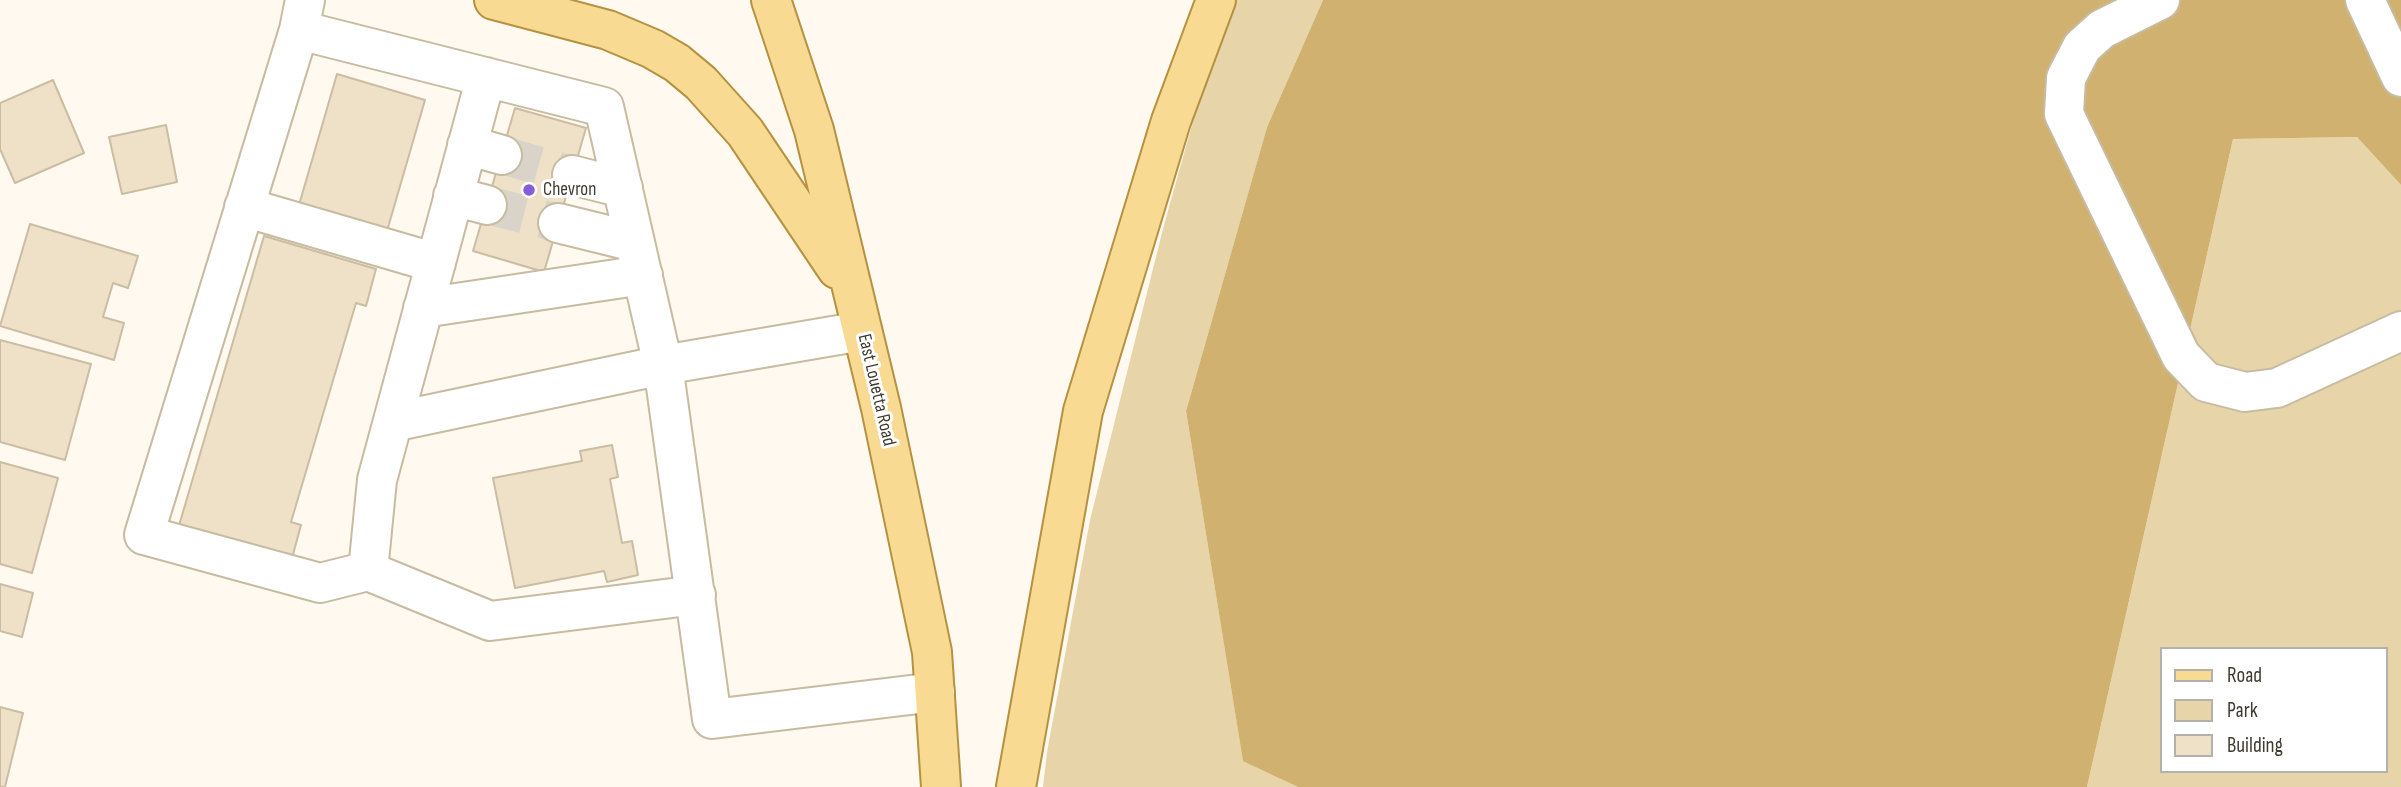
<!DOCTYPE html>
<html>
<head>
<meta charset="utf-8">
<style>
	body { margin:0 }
	#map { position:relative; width:2401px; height:787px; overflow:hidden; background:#fff9ef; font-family:"Sofia Sans Condensed",sans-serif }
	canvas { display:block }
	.legend { position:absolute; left:2160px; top:647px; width:228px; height:126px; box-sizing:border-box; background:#fff; border:2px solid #b3b1ac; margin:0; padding:9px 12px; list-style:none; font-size:21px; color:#403b30 }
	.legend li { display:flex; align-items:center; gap:14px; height:35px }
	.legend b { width:35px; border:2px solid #b3b1ac }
</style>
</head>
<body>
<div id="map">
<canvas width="2401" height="787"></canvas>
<ul class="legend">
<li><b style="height:9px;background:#f8da92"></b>Road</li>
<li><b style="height:19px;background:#e8d4a9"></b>Park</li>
<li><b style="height:19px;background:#eee1c7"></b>Building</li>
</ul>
</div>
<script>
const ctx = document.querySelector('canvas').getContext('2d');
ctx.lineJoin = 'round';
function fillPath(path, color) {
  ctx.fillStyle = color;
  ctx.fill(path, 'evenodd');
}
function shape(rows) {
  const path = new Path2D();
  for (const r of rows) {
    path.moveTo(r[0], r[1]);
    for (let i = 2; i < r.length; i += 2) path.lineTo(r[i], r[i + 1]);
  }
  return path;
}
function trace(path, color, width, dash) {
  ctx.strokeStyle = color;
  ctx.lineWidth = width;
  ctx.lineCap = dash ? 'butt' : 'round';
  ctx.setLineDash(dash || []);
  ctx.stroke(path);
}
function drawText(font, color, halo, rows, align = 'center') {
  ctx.font = font + ' "Sofia Sans Condensed",sans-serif';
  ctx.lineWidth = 6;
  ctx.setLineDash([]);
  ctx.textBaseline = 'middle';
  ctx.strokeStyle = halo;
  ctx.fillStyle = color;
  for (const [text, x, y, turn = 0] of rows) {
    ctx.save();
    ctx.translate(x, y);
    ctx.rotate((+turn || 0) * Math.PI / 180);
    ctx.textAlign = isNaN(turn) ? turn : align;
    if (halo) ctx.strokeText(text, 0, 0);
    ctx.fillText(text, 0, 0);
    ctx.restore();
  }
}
fillPath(shape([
	[1227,0,1323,0,1267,127,1186,411,1243,760,1298,787,1043,787,1047,752,1090,520,1164,225],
	[2357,137,2401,185,2401,787,2087,787,2233,139],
	[2161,649,2385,649,2385,771,2161,771]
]), '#e8d4a9');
fillPath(shape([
	[1323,0,2401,0,2401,185,2357,137,2233,139,2087,787,1298,787,1243,761,1186,411,1267,127]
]), '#d0b16f');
const building = shape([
	[337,74,425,100,387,231,299,205,337,74],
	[53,80,84,153,15,183,0,149,0,103,53,80],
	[515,108,586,128,544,272,473,251,515,108],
	[166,125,177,182,122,194,109,137,166,125],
	[30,224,138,256,128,288,113,283,103,317,124,323,114,360,0,326,30,224],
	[264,236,376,269,366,306,356,303,291,522,301,525,291,562,178,529,264,236],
	[0,340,91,364,65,460,0,442,0,340],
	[612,445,618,477,610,479,622,543,632,541,638,575,607,582,604,571,515,588,493,478,582,461,580,451,612,445],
	[0,462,58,478,32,573,0,564,0,462],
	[0,584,33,593,22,637,0,631,0,584],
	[0,707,23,713,5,787,0,787,0,707]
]);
fillPath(building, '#eee1c7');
trace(building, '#cabda3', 2);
trace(shape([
	[502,155,572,175],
	[487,205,558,223]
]), '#d9d3c9', 38, [38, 19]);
const minor = shape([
	[305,0,299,30,604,107,663,365,862,331],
	[2160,0,2102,29,2082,47,2066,78,2064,114,2181,356,2206,382,2245,392,2277,388,2401,331],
	[2365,0,2401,77],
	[299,30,144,535,320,583,368,571,490,621,696,595],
	[467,145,502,155],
	[572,175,623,188],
	[453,196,487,205],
	[244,207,436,263],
	[558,223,635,242],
	[423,308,643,275],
	[393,422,663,365,712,719,935,692],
	[368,571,377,480,486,77]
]);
const major = shape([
	[494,0,608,30,653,49,677,63,701,83,745,132,837,269],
	[771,0,814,130,881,408,932,652,941,787],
	[1016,787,1083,411,1171,121,1216,0]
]);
trace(minor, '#c7bba1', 42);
trace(major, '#b49241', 42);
trace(minor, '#fff', 38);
trace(major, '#f8da92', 38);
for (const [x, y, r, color] of [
	[529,190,7,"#855dd7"]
]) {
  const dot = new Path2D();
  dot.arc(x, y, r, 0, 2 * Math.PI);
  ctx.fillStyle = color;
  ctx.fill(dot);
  trace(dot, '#fff', 2.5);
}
drawText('19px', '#403b30', '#fff', [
	["Chevron",543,190]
], 'left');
drawText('19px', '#403b30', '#fff', [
	["East Louetta Road",876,390,77]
]);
</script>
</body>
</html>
